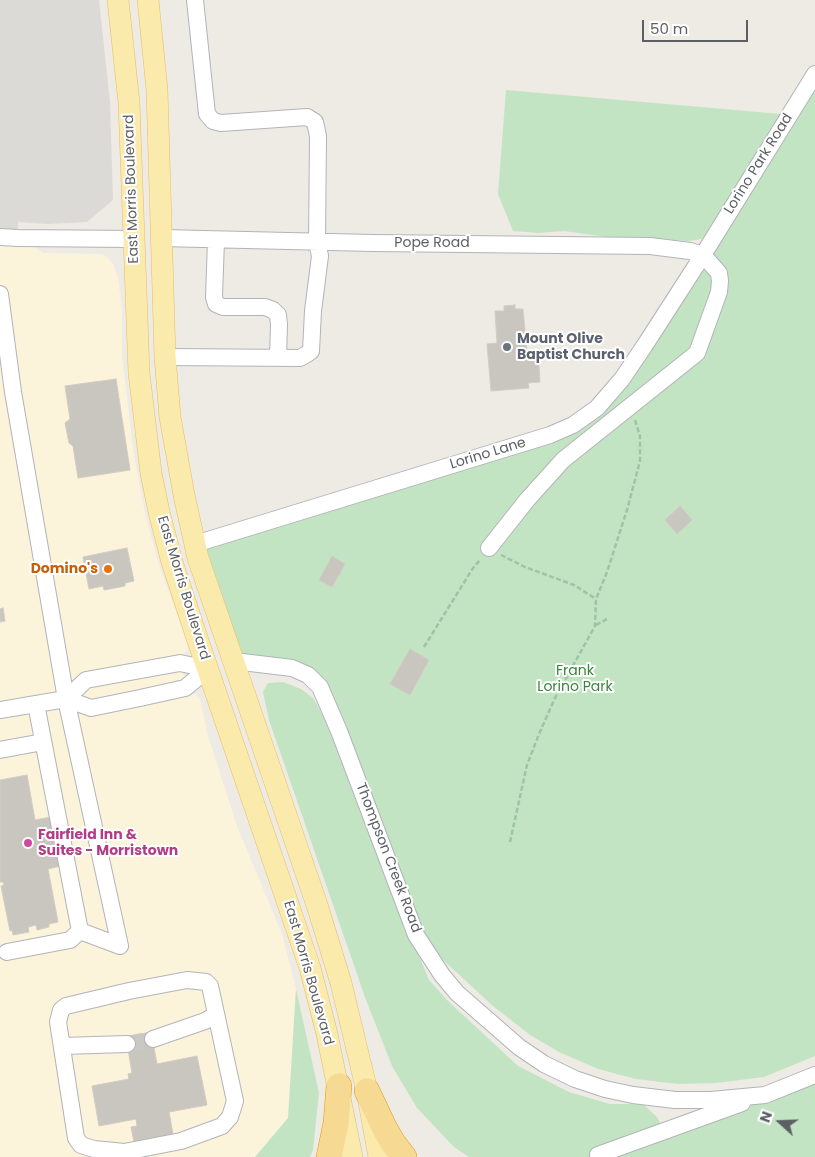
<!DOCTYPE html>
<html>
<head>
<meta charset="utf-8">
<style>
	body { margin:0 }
	#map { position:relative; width:815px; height:1157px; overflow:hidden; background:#edebe4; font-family:Poppins,sans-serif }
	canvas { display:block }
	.north { position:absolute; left:755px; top:1097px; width:50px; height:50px; -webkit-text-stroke:4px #fff; paint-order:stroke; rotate:290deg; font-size:14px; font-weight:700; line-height:20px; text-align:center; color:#5c5f63 }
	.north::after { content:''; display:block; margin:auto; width:18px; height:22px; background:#5c5f63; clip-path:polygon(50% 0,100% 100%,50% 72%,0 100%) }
	.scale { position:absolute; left:642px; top:20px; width:106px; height:22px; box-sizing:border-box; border:2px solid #5c5f63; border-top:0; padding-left:6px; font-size:15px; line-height:18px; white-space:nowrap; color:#5c5f63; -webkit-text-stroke:4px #fff; paint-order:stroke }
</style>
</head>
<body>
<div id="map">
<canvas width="815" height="1157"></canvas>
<div class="north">N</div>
<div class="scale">50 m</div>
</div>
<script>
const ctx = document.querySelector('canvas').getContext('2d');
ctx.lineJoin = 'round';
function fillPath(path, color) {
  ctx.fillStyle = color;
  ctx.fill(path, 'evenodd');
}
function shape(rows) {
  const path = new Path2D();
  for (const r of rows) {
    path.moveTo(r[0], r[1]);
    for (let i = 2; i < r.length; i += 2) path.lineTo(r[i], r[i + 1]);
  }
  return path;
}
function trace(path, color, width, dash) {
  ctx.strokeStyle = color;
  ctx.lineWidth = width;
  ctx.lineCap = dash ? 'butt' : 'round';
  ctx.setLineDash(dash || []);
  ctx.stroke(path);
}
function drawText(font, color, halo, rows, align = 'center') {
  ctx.font = font + ' Poppins,sans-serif';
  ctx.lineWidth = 4;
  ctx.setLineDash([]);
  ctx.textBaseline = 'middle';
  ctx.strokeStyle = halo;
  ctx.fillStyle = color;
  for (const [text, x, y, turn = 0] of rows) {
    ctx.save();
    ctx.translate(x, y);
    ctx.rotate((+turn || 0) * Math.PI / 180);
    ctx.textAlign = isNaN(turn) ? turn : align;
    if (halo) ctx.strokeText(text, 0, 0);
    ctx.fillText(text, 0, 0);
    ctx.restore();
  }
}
fillPath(shape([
	[0,237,18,238,44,253,102,254,107,257,113,264,118,277,122,310,122,357,134,456,146,518,159,565,188,643,187,650,183,655,178,657,190,695,196,694,200,699,208,736,237,826,282,934,296,989,288,1118,255,1157,0,1157]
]), '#fcf3db');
fillPath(shape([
	[0,0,99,0,110,102,113,200,87,222,48,224,18,222,18,238,0,237]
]), '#dcdad6');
fillPath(shape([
	[815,74,815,1056,764,1077,716,1083,678,1084,636,1079,598,1069,559,1052,530,1035,493,1006,416,935,308,675,234,661,195,544,425,474,597,408],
	[506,90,781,114,728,200,702,239,688,241,642,238,607,237,564,231,539,233,513,231,498,194],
	[283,682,301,689,313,698,325,719,357,804,429,980,447,1000,518,1066,569,1092,610,1104,643,1104,657,1117,666,1135,815,1069,815,1157,469,1157,454,1147,417,1108,392,1066,366,1000,269,720,263,692,268,683],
	[296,989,319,1093,313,1150,310,1157,255,1157,288,1118]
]), '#c3e4c2');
const building = shape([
	[515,305,515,309,523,309,527,352,538,351,540,382,528,383,529,388,491,391,487,344,497,343,495,311,504,311,504,306,515,305],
	[116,379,130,470,78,478,73,446,69,443,65,423,70,419,65,386,116,379],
	[680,506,692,520,677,534,665,520,680,506],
	[127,548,134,581,125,583,125,586,104,590,103,586,89,589,83,557,127,548],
	[332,556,345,564,332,587,319,580,332,556],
	[3,608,5,621,0,622,0,609,3,608],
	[410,649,429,660,410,695,390,684,410,649],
	[27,775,35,820,51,817,60,866,48,869,58,922,49,924,49,927,37,930,36,925,28,927,29,932,13,935,12,930,10,931,1,886,4,885,3,882,0,882,0,780,27,775],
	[151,1032,157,1064,197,1056,207,1105,169,1112,173,1134,134,1142,131,1127,137,1126,136,1119,99,1126,92,1086,129,1079,128,1074,132,1073,126,1037,151,1032]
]);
fillPath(building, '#c9c6c0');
trace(building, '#d2ccc2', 1);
trace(shape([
	[127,1044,153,1039]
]), '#c9c8c4', 16, [16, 8]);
const minor = shape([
	[0,237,18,238,133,239],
	[161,238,373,243,650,246,690,251,703,255],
	[216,240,214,297,216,304,223,307,265,307,273,310,278,315,279,324,278,358],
	[0,294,13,392,66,699,120,946],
	[165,357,300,358,307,354,311,351,313,311,320,256,317,242,318,136,315,122,307,117,221,123,213,121,207,114,195,0],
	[195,544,550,435,573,425,597,408,622,379,645,345,703,255,815,74],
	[489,548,527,500,563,460,697,353,719,292,720,281,719,273,703,255],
	[234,661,292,668,308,675,320,687,339,731,416,935,442,975,457,993,519,1047,544,1064,575,1079,605,1089,633,1095,675,1100,711,1100,765,1095,815,1075],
	[66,699,86,680,180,663,208,669],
	[0,710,36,704],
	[0,750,43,742],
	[80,931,36,704,66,699,91,708,140,698,185,688,208,669],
	[7,952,70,940,80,931,120,946],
	[187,980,206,982,210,986,235,1101,230,1117,222,1126,181,1141,124,1152,94,1149,81,1145,76,1138,58,1022,61,1010,66,1006,129,991,187,980],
	[153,1039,205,1021,216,1015],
	[62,1046,127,1044],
	[598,1155,742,1103]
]);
const major = shape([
	[118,0,129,103,139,373,151,473,159,512,172,562,197,638,310,968,327,1034,352,1157],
	[148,0,157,90,165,357,170,417,184,495,198,558,317,905,341,983,367,1091,379,1157]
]);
const highway = shape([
	[367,1091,385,1129,393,1143,404,1157],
	[329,1157,336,1123,339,1086]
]);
trace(minor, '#b1b4b8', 18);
trace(major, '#e8bd62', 22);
trace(highway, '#e3980e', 26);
trace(shape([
	[501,555,525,567,574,585,596,599],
	[596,625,609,618],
	[424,647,473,568,480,560],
	[510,842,527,765,539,734,555,698,595,626,596,599,607,572,627,510,640,461,640,436,635,420]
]), '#9cc4a5', 2.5, [5, 2.5]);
trace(minor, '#fff', 16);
trace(major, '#faeaac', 21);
trace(highway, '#f6d992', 25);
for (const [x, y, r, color] of [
	[507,347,5,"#6b7280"],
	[108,569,5,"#e8710a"],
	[28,843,5,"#d1479c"]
]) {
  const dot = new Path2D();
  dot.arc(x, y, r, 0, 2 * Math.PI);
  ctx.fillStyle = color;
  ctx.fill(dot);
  trace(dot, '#fff', 2);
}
drawText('14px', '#5c5f63', '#fff', [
	["Lorino Park Road",759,164,-58],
	["East Morris Boulevard",132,189,-92],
	["Pope Road",432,243],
	["Lorino Lane",488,454,-17],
	["East Morris Boulevard",183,588,73],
	["Thompson Creek Road",388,858,69],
	["East Morris Boulevard",308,973,74]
]);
drawText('bold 14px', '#5b616d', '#fff', [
	["Mount Olive",517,339],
	["Baptist Church",517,355]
], 'left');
drawText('bold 14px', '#c56008', '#fff', [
	["Domino's",98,569]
], 'right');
drawText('14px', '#3b843b', '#fff', [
	["Frank",575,671],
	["Lorino Park",575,687]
]);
drawText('bold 14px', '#b23c85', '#fff', [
	["Fairfield Inn &",38,835],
	["Suites - Morristown",38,851]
], 'left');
</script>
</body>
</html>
